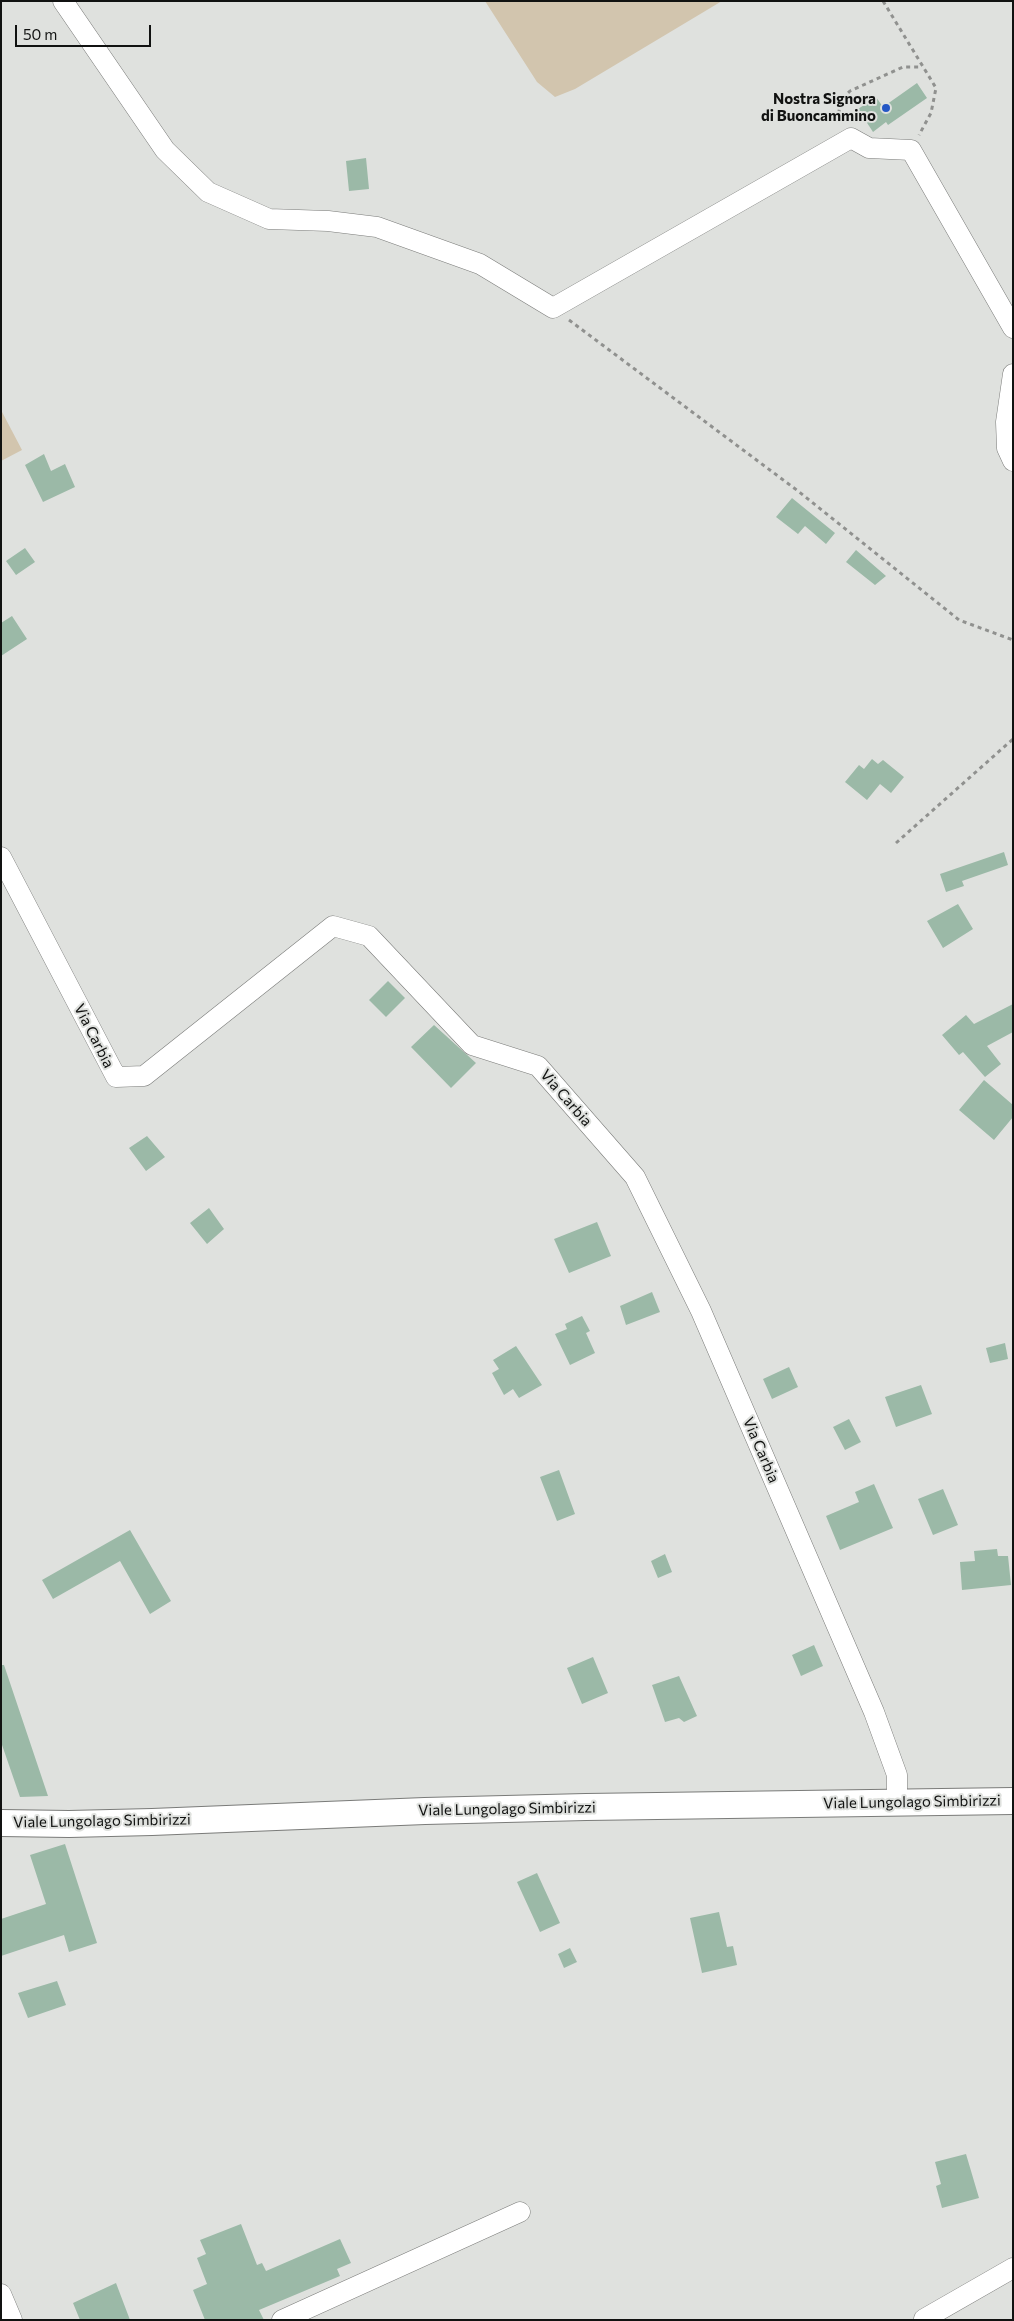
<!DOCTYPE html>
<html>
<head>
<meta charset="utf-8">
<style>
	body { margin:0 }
	#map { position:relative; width:1014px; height:2321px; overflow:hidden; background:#dfe1de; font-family:Commissioner,sans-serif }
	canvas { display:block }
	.frame { position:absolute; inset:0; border:2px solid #111211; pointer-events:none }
	.scale { position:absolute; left:15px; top:25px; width:136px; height:22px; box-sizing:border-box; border:2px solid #111211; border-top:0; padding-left:6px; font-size:15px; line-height:18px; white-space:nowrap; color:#111211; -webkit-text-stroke:4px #dfe1de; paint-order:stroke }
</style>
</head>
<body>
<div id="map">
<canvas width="1014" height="2321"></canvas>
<div class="frame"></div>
<div class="scale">50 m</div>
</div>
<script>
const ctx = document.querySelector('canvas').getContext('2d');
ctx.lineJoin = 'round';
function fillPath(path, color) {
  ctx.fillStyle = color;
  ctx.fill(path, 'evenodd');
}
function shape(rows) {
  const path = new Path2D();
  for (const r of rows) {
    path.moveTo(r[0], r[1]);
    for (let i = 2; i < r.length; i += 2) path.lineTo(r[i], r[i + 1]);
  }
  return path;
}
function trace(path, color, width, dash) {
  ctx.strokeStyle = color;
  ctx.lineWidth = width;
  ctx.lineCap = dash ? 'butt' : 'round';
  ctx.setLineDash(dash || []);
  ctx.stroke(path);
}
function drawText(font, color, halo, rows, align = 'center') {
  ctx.font = font + ' Commissioner,sans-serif';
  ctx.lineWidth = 4;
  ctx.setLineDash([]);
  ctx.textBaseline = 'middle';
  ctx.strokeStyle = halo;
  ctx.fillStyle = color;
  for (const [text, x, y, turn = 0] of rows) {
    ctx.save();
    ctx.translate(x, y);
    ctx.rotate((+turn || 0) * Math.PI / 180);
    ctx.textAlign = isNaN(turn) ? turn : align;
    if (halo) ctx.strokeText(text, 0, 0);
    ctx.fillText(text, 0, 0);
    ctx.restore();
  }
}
fillPath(shape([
	[485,1,722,1,575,89,555,97,537,82],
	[1,410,22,450,1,461]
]), '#d2c5ae');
fillPath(shape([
	[917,83,927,98,888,125,886,122,873,132,858,109,876,97,883,107],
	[366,158,369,189,349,191,346,161],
	[44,454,51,471,65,464,75,487,43,502,25,465],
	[792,498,835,533,826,544,805,526,798,534,776,517],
	[25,548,35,562,16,575,6,561],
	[856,550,886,576,875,585,846,562],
	[12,616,27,639,1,656,1,623],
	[872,759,878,764,883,760,904,777,891,793,880,784,867,800,845,782,859,765,864,769],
	[1004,852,1008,865,962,881,964,886,946,892,940,874],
	[958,904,973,929,943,948,927,921],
	[388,981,405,998,386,1017,369,1000],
	[1013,1004,1013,1032,987,1046,1001,1064,985,1077,963,1052,959,1055,942,1035,966,1015,974,1024],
	[434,1025,476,1063,451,1088,411,1047],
	[984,1080,1013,1105,1013,1117,994,1140,959,1110],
	[147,1136,165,1157,146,1171,129,1148],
	[209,1208,224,1229,207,1244,190,1223],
	[597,1222,611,1256,569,1273,554,1239],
	[652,1292,660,1312,626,1325,620,1306],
	[582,1316,590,1331,586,1333,595,1353,570,1365,555,1334,567,1329,565,1324],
	[1005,1343,1008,1359,990,1363,986,1348],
	[516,1346,542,1385,519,1398,513,1389,504,1395,492,1373,499,1369,493,1360],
	[789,1367,798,1387,772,1399,763,1379],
	[921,1385,932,1414,896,1427,885,1397],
	[849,1419,861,1442,845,1450,833,1427],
	[559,1470,575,1514,557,1521,540,1477],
	[874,1484,893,1528,840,1550,826,1516,859,1502,855,1492],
	[943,1489,958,1525,933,1535,918,1499],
	[130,1530,171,1601,150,1614,120,1561,53,1599,42,1580],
	[997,1549,998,1556,1008,1556,1011,1585,962,1590,960,1562,975,1561,974,1551],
	[665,1554,672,1572,658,1578,651,1561],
	[814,1645,823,1666,801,1676,792,1655],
	[593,1657,608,1693,582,1704,567,1668],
	[1,1665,4,1665,48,1796,20,1797,1,1742],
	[679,1676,697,1716,684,1722,679,1718,665,1722,652,1685],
	[65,1844,97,1943,69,1952,64,1935,1,1956,1,1919,46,1904,30,1855],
	[537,1873,560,1923,540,1932,517,1882],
	[719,1912,727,1947,733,1946,737,1965,702,1973,690,1918],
	[570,1948,577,1962,564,1968,558,1954],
	[57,1981,66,2005,28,2018,18,1993],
	[966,2154,979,2198,942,2208,936,2186,941,2184,935,2162],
	[241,2224,257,2265,262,2263,266,2271,340,2239,351,2263,337,2269,340,2276,259,2310,264,2320,205,2320,193,2290,207,2284,197,2258,206,2254,200,2240],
	[116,2283,130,2320,80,2320,73,2303]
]), '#9bb9a7');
const minor = shape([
	[63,1,165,150,208,192,269,219,328,221,377,227,480,264,553,308,851,138,869,148,911,150,1013,328],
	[1013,374,1006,422,1007,448,1013,461],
	[1,857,116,1077,144,1076,333,926,369,936,472,1045,538,1066,635,1177,701,1311,874,1712,897,1775,897,1804],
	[1,2294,12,2320],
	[924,2319,1013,2268],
	[282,2320,520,2212]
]);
const major = shape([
	[1,1823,69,1824,152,1822,425,1811,586,1807,1013,1801]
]);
trace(minor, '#7a7b79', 21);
trace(major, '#7a7b79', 28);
trace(shape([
	[883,1,936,88,931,113,919,135],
	[843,121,839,111,841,100,850,91,903,67,922,67],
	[569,320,798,491,959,620,1013,640],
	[896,843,1013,739]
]), '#90918f', 3, [4, 4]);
trace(minor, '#fff', 20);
trace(major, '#fff', 26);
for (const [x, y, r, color] of [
	[886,108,5,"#2457c5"]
]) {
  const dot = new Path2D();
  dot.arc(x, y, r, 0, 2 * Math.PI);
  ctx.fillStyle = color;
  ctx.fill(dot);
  trace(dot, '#dfe1de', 2);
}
drawText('bold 15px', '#111211', '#dfe1de', [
	["Nostra Signora",876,99],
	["di Buoncammino",876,116]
], 'right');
drawText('15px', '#111211', '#dfe1de', [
	["Via Carbia",94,1036,63],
	["Via Carbia",566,1098,49],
	["Via Carbia",761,1450,67],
	["Viale Lungolago Simbirizzi",912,1802,-1],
	["Viale Lungolago Simbirizzi",507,1809,-1],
	["Viale Lungolago Simbirizzi",102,1821,-1]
]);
</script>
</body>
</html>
